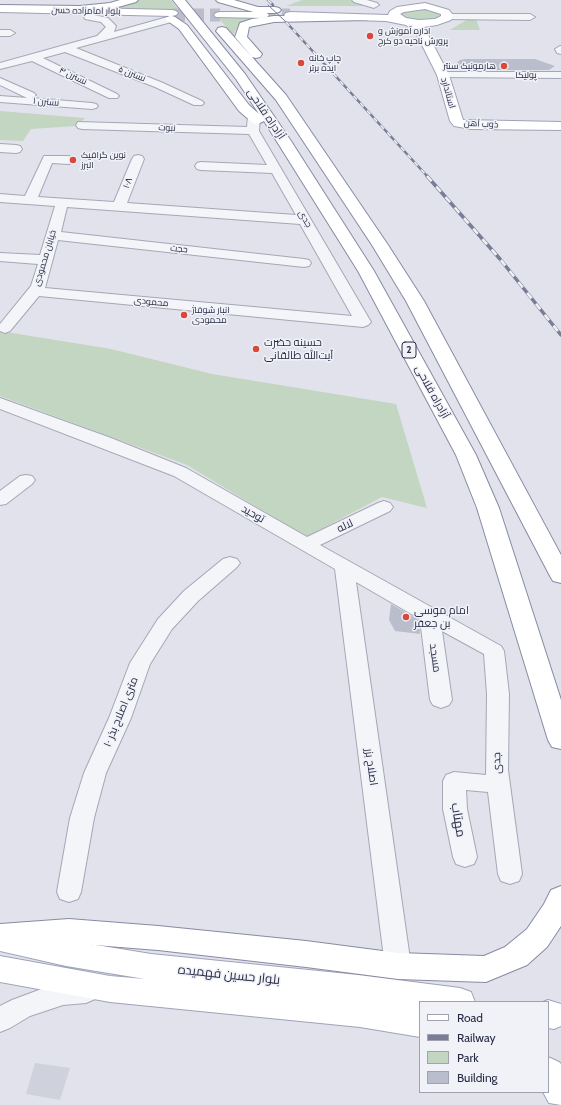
<!DOCTYPE html>
<html>
<head>
<meta charset="utf-8">
<style>
	body { margin:0 }
	#map { position:relative; width:561px; height:1105px; overflow:hidden; background:#e1e2eb; font-family:Cabin,sans-serif }
	canvas { display:block }
	.legend { position:absolute; left:419px; top:1001px; width:130px; height:92px; box-sizing:border-box; background:#f1f2f8; border:1px solid #a0a2b0; margin:0; padding:5px 7px; list-style:none; font-size:12px; color:#272b44 }
	.legend li { display:flex; align-items:center; gap:8px; height:20px }
	.legend b { width:20px; border:1px solid #a0a2b0 }
</style>
</head>
<body>
<div id="map">
<canvas width="561" height="1105"></canvas>
<ul class="legend">
<li><b style="height:5px;background:#fff"></b>Road</li>
<li><b style="height:5px;background:#797d96"></b>Railway</li>
<li><b style="height:11px;background:#c2d6c1"></b>Park</li>
<li><b style="height:11px;background:#babdcb"></b>Building</li>
</ul>
</div>
<script>
const ctx = document.querySelector('canvas').getContext('2d');
ctx.lineJoin = 'round';
function fillPath(path, color) {
  ctx.fillStyle = color;
  ctx.fill(path, 'evenodd');
}
function shape(rows) {
  const path = new Path2D();
  for (const r of rows) {
    path.moveTo(r[0], r[1]);
    for (let i = 2; i < r.length; i += 2) path.lineTo(r[i], r[i + 1]);
  }
  return path;
}
function trace(path, color, width, dash) {
  ctx.strokeStyle = color;
  ctx.lineWidth = width;
  ctx.lineCap = dash ? 'butt' : 'round';
  ctx.setLineDash(dash || []);
  ctx.stroke(path);
}
function drawText(font, color, halo, rows, align = 'center') {
  ctx.font = font + ' Cabin,Cairo,sans-serif';
  ctx.lineWidth = 3;
  ctx.setLineDash([]);
  ctx.textBaseline = 'middle';
  ctx.strokeStyle = halo;
  ctx.fillStyle = color;
  for (const [text, x, y, turn = 0] of rows) {
    ctx.save();
    ctx.translate(x, y);
    ctx.rotate((+turn || 0) * Math.PI / 180);
    ctx.textAlign = isNaN(turn) ? turn : align;
    if (halo) ctx.strokeText(text, 0, 0);
    ctx.fillText(text, 0, 0);
    ctx.restore();
  }
}
fillPath(shape([
	[35,1063,70,1068,60,1100,26,1094]
]), '#cfd1dd');
fillPath(shape([
	[139,0,171,0,180,11,85,10],
	[302,0,350,0,368,6,286,6],
	[423,8,438,12,440,16,434,20,422,21,405,18,401,14,402,12],
	[217,17,268,17,240,25,235,31,234,35],
	[468,19,476,19,480,30,450,30],
	[0,111,85,118,76,126,31,129,23,141,0,140],
	[0,331,111,349,212,374,396,404,427,508,382,497,306,537,187,465,0,396]
]), '#c2d6c1');
fillPath(shape([
	[465,59,535,59,555,66,549,70,463,70,454,65,460,60],
	[391,604,419,620,420,634,395,631,389,620]
]), '#babdcb');
trace(shape([
	[172,15,220,15],
	[263,15,290,15]
]), '#bcbdca', 13, [13, 6]);
const minor = shape([
	[352,0,367,0,377,3,379,5,374,8,354,2,352,0],
	[89,14,108,18,116,26,114,32,171,16,175,17,176,19,175,21,76,48,163,83,202,101,204,103,202,105,194,105,155,87,65,52,43,58,117,94,119,96,117,98,109,98,32,61,0,69,0,63,97,36,106,27,101,22,85,19,84,17,85,15,89,14],
	[447,14,530,14,535,17,530,20,443,19,442,17,443,15,447,14],
	[0,30,10,30,15,33,10,36,0,36,0,30],
	[560,46,561,46,561,54,557,53,555,49,560,46],
	[443,72,561,72,561,78,439,77,438,75,443,72],
	[0,78,34,93,36,95,32,98,92,103,96,104,98,106,96,108,92,109,0,102,0,96,27,98,0,85,0,78],
	[254,113,258,114,260,116,259,131,371,322,368,325,363,327,39,296,10,331,5,333,0,331,0,324,31,286,38,264,0,261,0,253,40,255,55,206,0,202,0,194,25,196,44,156,68,156,72,157,74,160,72,163,68,164,52,163,38,197,114,202,132,159,134,156,138,155,142,156,144,159,127,203,296,215,272,173,201,170,197,169,195,166,197,163,201,162,267,165,249,134,82,129,78,128,76,125,78,122,247,127,248,116,250,114,254,113],
	[67,207,300,224,352,316,45,288,58,240,304,267,309,266,311,263,309,260,304,259,61,232,67,207],
	[0,144,16,145,20,146,22,149,20,152,16,153,0,152,0,144],
	[0,398,111,438,186,468,307,537,378,503,384,501,390,503,393,507,390,511,320,545,501,646,504,651,509,694,508,770,522,874,519,881,510,884,501,881,498,874,488,792,466,790,467,809,477,857,474,864,465,867,456,864,453,857,443,809,443,781,446,775,454,772,486,775,487,694,484,654,442,631,452,700,449,705,441,708,433,705,430,700,420,619,356,582,411,966,407,974,398,977,389,974,385,966,335,569,174,476,0,409,0,398],
	[26,475,32,476,35,480,32,484,6,504,0,505,0,491,20,476,26,475],
	[230,557,237,559,240,563,237,567,198,601,172,629,150,664,131,718,106,773,94,818,81,892,78,899,69,902,60,899,57,892,70,818,84,773,109,718,130,663,158,619,184,591,223,559,230,557],
	[86,979,95,983,99,991,95,999,86,1003,63,1005,30,1016,10,1028,0,1032,0,1006,12,1000,63,981,86,979]
]);
const major = shape([
	[425,3,449,10,453,15,451,20,437,25,424,27,449,75,463,120,561,122,561,130,471,129,454,126,450,121,437,75,415,31,406,25,386,21,290,18,286,17,284,15,286,13,290,12,388,15,390,11,397,7,425,3],
	[425,9,441,14,441,16,435,19,419,20,406,18,400,14,404,12,425,9],
	[0,6,172,10,176,11,178,13,176,15,172,16,0,12,0,6],
	[220,12,263,12,267,13,269,15,267,17,263,18,216,17,214,15,216,13,220,12],
	[0,927,66,940,151,954,358,975,460,988,471,992,475,1002,420,1002,420,1037,360,1027,110,1002,0,982,0,956,110,976,145,979,66,966,0,951,0,927],
	[548,1000,561,1004,561,1026,554,1029,548,1028,548,1002,543,1002,548,1000],
	[548,1057,559,1062,561,1064,561,1105,549,1103,543,1092,548,1092,548,1057]
]);
const highway = shape([
	[120,0,138,0,136,2,111,9,80,12,0,11,0,5,80,6,110,3,120,0],
	[173,0,185,0,245,74,291,141,374,271,476,455,499,508,561,700,561,749,552,747,548,740,477,508,456,455,358,271,264,121,258,124,253,123,239,111,179,29,165,19,167,17,171,16,175,17,187,25,249,105,259,114,236,79,173,0],
	[216,0,234,0,258,7,275,7,279,8,281,10,279,12,275,13,257,13,218,2,216,0],
	[363,15,367,16,369,18,367,20,274,22,249,27,247,37,262,54,260,57,256,58,252,57,235,37,240,23,252,19,274,16,363,15],
	[222,27,226,28,286,95,388,245,424,301,561,555,561,583,553,581,550,576,406,301,372,245,276,100,216,31,218,28,222,27],
	[561,886,561,926,547,947,527,965,486,982,398,979,306,967,158,950,69,943,0,948,0,924,69,919,158,926,306,941,398,953,484,956,505,947,527,929,544,904,551,890,561,886]
]);
trace(minor, '#a5a7b6', 2);
trace(major, '#9fa3b8', 2);
trace(highway, '#878ba3', 2);
fillPath(minor, '#f4f5f9');
fillPath(major, '#fff');
fillPath(highway, '#fff');
trace(shape([
	[268,5,286,22]
]), '#797d96', 1);
const railFar1 = shape([
	[268,0,273,5],
	[286,22,428,177]
]);
const rail = shape([
	[427,176,500,259,561,335]
]);
trace(railFar1, '#797d96', 2.5);
trace(rail, '#797d96', 3.5);
trace(railFar1, '#f1f2f8', 1.5, [5]);
trace(rail, '#f1f2f8', 2.5, [7]);
for (const [x, y, r, color] of [
	[370,36,4,"#db473b"],
	[301,63,4,"#db473b"],
	[504,66,4,"#db473b"],
	[73,160,4,"#db473b"],
	[184,315,4,"#db473b"],
	[256,349,4,"#db473b"],
	[406,617,4,"#db473b"]
]) {
  const dot = new Path2D();
  dot.arc(x, y, r, 0, 2 * Math.PI);
  ctx.fillStyle = color;
  ctx.fill(dot);
  trace(dot, '#f1f2f8', 1.5);
}
drawText('9px', '#272b44', '#f1f2f8', [
	["بلوار امامزاده حسن",86,11,1],
	["نسترن ۵",132,74,21],
	["پولیکا",526,75],
	["نسترن ۴",73,76,26],
	["استاندارد",448,93,74],
	["نسترن ۱",46,102,5],
	["ذوب آهن",481,124,3],
	["نبوت",167,128,2],
	["۱۰۸",128,183,-69],
	["جدی",305,219,60],
	["حجت",179,249,6],
	["خیابان محمودی",45,258,-73],
	["محمودی",151,302,5]
]);
drawText('9px', '#272b44', '#f1f2f8', [
	["اداره آموزش و",378,31],
	["پرورش ناحیه دو کرج",378,41],
	["چاپ خانه",309,58],
	["ایده برتر",309,68],
	["هارمونیک سنتر",496,66,"right"],
	["نوین گرافیک",81,155],
	["البرز",81,165],
	["انبار شوفاژ",192,310],
	["محمودی",192,320]
], 'left');
for (const [x, y, w] of [
	[409,350,14]
]) {
  const box = new Path2D();
  box.roundRect(x - w / 2, y - 8, w, 16, 3);
  ctx.fillStyle = '#f1f2f8';
  ctx.fill(box);
  trace(box, '#272b44', 1);
}
drawText('bold 10px', '#272b44', null, [
	["2",409,350]
]);
drawText('11px', '#272b44', '#f1f2f8', [
	["آزادراه فلاحی",266,114,56],
	["آزادراه فلاحی",432,392,61],
	["توحید",253,514,30],
	["لاله",345,526,-26],
	["مسجد",435,658,82],
	["۱۰ متری اصلاح بذر",121,712,-68],
	["جدی",497,763,-91],
	["اصلاح بزر",371,767,82]
]);
drawText('11px', '#272b44', '#f1f2f8', [
	["حسینه حضرت",264,343],
	["آیت‌الله طالقانی",264,356],
	["امام موسی",414,611],
	["بن جعفر",414,624]
], 'left');
drawText('13px', '#272b44', '#f1f2f8', [
	["مهتاب",458,820,81],
	["بلوار حسین فهمیده",229,975,6]
]);
</script>
</body>
</html>
